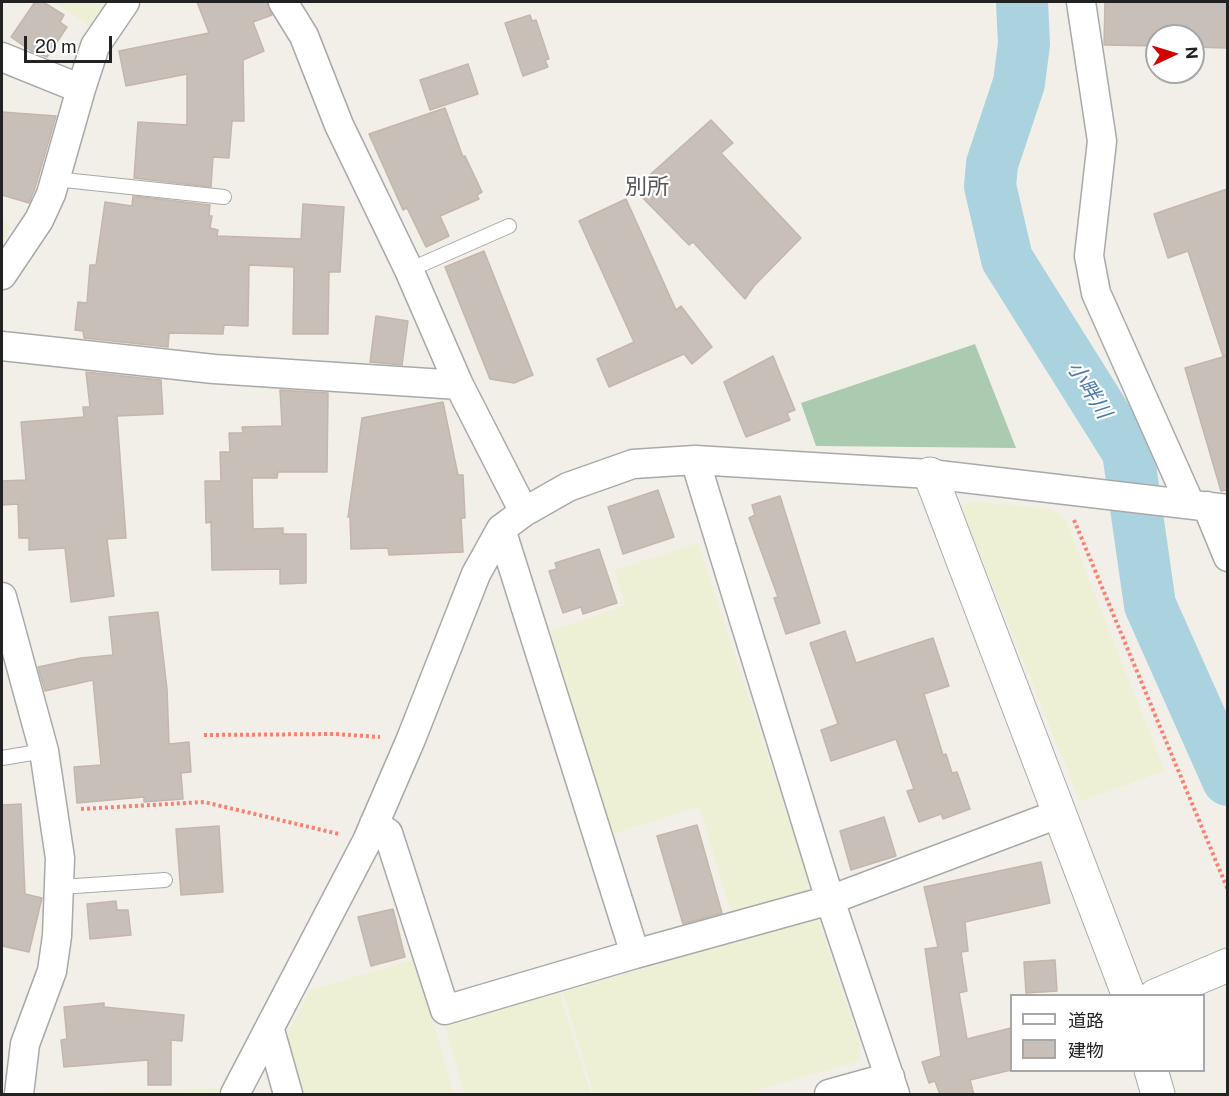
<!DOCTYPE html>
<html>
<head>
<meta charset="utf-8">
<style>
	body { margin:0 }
	#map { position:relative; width:1229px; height:1096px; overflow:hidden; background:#f2efe9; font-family:"Public Sans","Noto Sans JP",sans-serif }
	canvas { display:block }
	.frame { position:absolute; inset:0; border:3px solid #222; pointer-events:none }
	.legend { position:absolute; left:1010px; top:994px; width:195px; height:78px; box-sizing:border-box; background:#fff; border:2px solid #a7a7a7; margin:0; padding:8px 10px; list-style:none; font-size:18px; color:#222 }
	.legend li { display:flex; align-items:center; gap:12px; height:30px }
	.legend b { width:30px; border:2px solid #a7a7a7 }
	.north { position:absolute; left:1145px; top:24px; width:60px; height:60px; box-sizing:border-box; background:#fff; border:2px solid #a7a7a7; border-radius:50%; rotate:86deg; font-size:16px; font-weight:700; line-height:24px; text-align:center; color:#222 }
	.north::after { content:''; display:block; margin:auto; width:21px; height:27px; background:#d40000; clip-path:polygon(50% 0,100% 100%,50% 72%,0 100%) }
	.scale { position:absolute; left:24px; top:36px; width:88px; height:27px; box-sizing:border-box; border:3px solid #222; border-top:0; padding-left:8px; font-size:18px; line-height:21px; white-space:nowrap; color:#222; -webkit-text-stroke:4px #fff; paint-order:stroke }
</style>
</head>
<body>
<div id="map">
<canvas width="1229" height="1096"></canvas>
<div class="frame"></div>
<ul class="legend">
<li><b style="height:8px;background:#fff"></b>道路</li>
<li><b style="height:16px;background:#c7bfb8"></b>建物</li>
</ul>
<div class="north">N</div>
<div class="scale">20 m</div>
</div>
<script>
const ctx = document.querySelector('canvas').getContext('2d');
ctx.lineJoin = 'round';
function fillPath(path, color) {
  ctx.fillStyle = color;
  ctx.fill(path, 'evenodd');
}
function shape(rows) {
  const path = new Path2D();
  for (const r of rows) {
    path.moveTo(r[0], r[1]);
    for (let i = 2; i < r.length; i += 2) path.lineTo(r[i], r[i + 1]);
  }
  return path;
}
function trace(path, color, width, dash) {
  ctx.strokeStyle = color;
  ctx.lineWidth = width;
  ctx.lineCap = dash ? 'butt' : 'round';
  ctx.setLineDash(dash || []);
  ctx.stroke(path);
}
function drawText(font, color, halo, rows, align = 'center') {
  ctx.font = font + ' "Public Sans","Noto Sans JP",sans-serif';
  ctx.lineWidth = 4.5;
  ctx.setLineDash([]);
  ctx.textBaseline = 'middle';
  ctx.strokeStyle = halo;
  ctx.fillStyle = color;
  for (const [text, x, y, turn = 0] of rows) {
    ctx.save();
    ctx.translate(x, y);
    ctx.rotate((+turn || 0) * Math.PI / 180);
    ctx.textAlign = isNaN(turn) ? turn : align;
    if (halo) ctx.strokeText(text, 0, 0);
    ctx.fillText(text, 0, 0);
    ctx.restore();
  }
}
fillPath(shape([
	[54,2,106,2,90,26],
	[2,216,11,228,2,243],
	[971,501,1052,509,1065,519,1165,771,1080,801,961,507],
	[698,543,809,882,805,893,732,915,699,807,612,834,550,631,625,605,614,570],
	[812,919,819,921,860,1044,859,1061,744,1094,594,1094,563,992],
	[415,959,454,1094,300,1094,285,1039,310,990],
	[559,992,591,1094,464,1094,445,1024],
	[223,1088,219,1094,33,1093]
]), '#eef0d5');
fillPath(shape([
	[975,344,1016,448,816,446,801,403]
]), '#aacbaf');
trace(shape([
	[1022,2,1024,44,1019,83,992,164,990,186,1007,259,1128,452,1150,605,1228,780]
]), '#aad3df', 52);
const building = shape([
	[35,2,43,2,64,15,60,22,67,27,47,57,31,51,11,37,35,2],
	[197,2,267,2,272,15,253,22,264,51,243,60,244,121,232,121,229,158,213,157,211,187,134,178,138,122,187,125,187,74,126,86,119,51,209,33,197,2],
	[1105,2,1227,2,1227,48,1193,47,1193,36,1157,36,1157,46,1104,45,1105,2],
	[530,15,532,21,536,20,549,59,545,60,548,67,523,76,505,23,530,15],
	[468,64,478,94,430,110,420,80,468,64],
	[445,108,463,157,465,156,482,192,477,195,479,199,440,216,449,236,426,247,407,208,403,210,369,134,445,108],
	[2,112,56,116,35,188,29,203,2,195,2,112],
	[711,120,733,143,721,153,801,238,754,286,745,299,693,242,689,245,634,189,711,120],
	[1227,189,1227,490,1221,491,1185,368,1226,356,1223,356,1188,251,1168,258,1154,214,1227,189],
	[133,196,210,205,209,216,212,216,210,228,218,230,217,236,301,239,303,204,344,207,340,272,329,272,328,334,293,334,294,267,249,265,248,326,224,325,223,334,169,333,168,347,84,338,83,331,75,330,78,302,87,303,90,265,96,265,105,202,132,206,133,196],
	[626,199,676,310,681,306,712,347,692,364,684,354,609,387,597,359,634,342,579,221,626,199],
	[484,251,533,375,514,383,490,379,445,267,484,251],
	[376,316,408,321,402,365,370,362,376,316],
	[773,356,795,410,787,413,790,420,746,437,724,382,773,356],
	[86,372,161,380,163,414,117,416,126,538,107,539,114,596,71,602,65,548,29,550,29,538,19,538,18,504,2,505,2,481,26,480,21,422,84,417,83,407,90,407,86,372],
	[280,390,328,393,327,472,278,472,277,478,252,478,253,529,283,528,283,534,306,534,306,583,280,584,280,569,212,570,211,522,206,523,205,481,221,481,220,452,230,452,229,433,243,433,242,427,282,426,280,390],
	[443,402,458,475,463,475,465,518,461,518,463,552,389,555,388,548,351,549,350,517,348,517,362,418,443,402],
	[658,490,674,537,623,554,608,507,658,490],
	[780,496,820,623,786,634,774,598,778,597,749,518,755,515,752,505,780,496],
	[599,549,617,603,583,614,581,607,563,613,549,571,557,569,555,563,599,549],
	[158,612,167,689,169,744,189,742,191,772,181,773,183,799,144,802,144,797,77,803,74,767,101,765,93,680,45,691,38,667,81,658,113,655,109,617,158,612],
	[845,631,856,663,933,638,949,686,924,694,943,755,946,754,952,773,957,772,970,809,943,819,941,814,919,822,907,791,914,789,896,739,831,761,821,730,838,724,810,643,845,631],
	[21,804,25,894,42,898,29,952,2,946,2,805,21,804],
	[884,817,896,856,851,870,840,831,884,817],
	[697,825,722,913,683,924,657,836,697,825],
	[219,826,223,892,181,895,176,829,219,826],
	[1041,862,1050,903,965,922,968,951,961,952,967,991,959,993,967,1039,1011,1028,1011,1070,970,1080,974,1095,940,1095,935,1081,929,1083,922,1062,941,1056,925,949,938,947,924,887,1041,862],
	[116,901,117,910,128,910,131,935,90,939,87,904,116,901],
	[393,909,405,957,371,966,358,917,393,909],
	[1055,960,1057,991,1026,993,1024,962,1055,960],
	[104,1003,104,1007,184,1015,182,1041,171,1040,171,1085,148,1085,148,1060,64,1067,61,1040,67,1039,64,1007,104,1003]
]);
fillPath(building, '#c7bfb8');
trace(building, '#c4b6ab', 1.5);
const service = shape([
	[55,179,224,197],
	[409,270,509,226],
	[2,758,44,751],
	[60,887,165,880]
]);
const minor = shape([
	[283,2,304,36,339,125,409,270,459,385,524,512],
	[1081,2,1102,141,1089,256,1096,293,1190,504],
	[2,57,81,89],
	[2,275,39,220,51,194,81,89,95,46,125,2],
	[2,346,214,369,459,385],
	[695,460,830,900,895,1094],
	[1207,506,1228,557],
	[501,529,635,954,830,900,1058,814],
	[2,597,44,751,60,858,57,936,52,971,25,1044,19,1094],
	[374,824,388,833,445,1010,635,954],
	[270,1030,288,1094],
	[235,1094,367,841,411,739,476,574,501,529,524,512,568,487,633,464,695,460,930,474,1228,509],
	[829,1094,890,1077]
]);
const tertiary = shape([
	[930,474,1129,996],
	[1155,996,1228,965],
	[1151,1070,1158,1094]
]);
trace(service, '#a9a9a9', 16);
trace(minor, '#a9a9a9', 31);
trace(tertiary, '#a9a9a9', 35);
trace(shape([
	[1074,520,1228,890],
	[204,735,335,734,380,737],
	[81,809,204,802,339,834]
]), '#fa8072', 4, [3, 3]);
trace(service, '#fff', 14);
trace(minor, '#fff', 28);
trace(tertiary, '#fff', 33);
drawText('italic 21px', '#4a7aab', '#fff', [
	["小畔川",1089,390,58]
]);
drawText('22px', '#555', '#fff', [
	["別所",647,187]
]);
</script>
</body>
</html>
